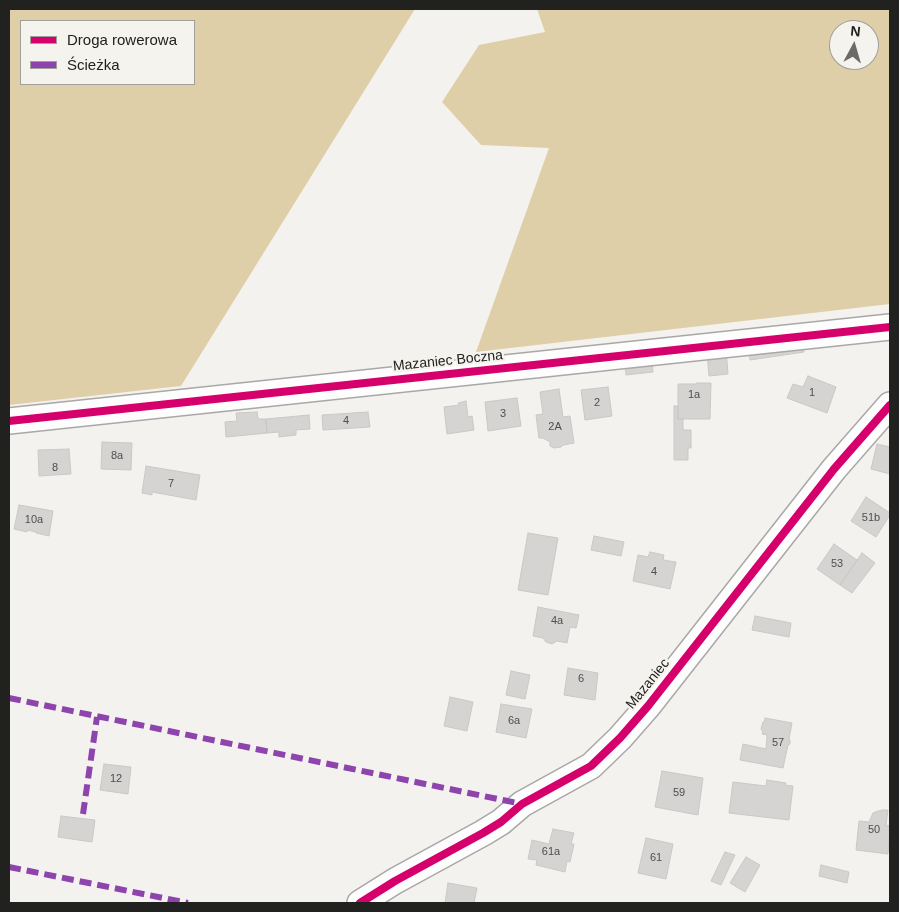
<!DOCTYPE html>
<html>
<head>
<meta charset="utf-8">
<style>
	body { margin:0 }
	#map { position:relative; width:899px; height:912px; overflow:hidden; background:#f4f2ef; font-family:Arial,sans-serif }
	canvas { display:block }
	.frame { position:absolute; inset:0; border:10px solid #21211f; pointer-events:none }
	.legend { position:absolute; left:20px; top:20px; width:175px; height:65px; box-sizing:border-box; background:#f5f3ee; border:1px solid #a09f9b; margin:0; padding:6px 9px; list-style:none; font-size:15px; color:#21211f }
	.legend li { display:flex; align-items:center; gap:10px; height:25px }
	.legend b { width:25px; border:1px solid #a09f9b }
	.north { position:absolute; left:829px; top:20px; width:50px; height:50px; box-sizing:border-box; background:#f5f3ee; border:1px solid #a09f9b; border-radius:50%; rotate:6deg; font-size:14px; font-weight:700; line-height:20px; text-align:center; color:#21211f }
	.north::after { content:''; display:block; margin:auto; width:18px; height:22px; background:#6b6a68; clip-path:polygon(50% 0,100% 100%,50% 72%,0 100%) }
</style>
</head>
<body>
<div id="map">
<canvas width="899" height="912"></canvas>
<div class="frame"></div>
<ul class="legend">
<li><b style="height:6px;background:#d6006c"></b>Droga rowerowa</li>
<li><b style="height:6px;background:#8e44ad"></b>Ścieżka</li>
</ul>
<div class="north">N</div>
</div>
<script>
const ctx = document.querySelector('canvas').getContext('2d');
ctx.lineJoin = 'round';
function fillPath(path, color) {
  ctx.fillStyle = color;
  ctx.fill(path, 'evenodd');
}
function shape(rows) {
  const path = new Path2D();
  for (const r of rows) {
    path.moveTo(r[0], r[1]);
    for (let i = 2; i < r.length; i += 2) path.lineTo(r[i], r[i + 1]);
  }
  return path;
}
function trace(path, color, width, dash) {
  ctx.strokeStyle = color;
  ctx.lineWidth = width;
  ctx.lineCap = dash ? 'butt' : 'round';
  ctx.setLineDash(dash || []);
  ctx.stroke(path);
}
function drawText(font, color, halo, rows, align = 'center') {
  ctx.font = font + ' Arial,sans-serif';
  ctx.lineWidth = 4.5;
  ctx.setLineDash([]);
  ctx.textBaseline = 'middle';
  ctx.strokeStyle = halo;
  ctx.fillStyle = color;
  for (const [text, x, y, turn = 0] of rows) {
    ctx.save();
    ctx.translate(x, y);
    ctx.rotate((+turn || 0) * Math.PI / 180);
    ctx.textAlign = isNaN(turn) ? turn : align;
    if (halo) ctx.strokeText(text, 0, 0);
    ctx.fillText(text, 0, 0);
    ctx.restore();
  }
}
fillPath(shape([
	[9,9,415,9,181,386,9,405],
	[21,21,194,21,194,84,21,84],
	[537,9,890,9,890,304,476,352,549,148,481,145,442,102,479,45,545,32],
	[839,30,869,30,869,60,839,60]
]), '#dfcfa8');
const building = shape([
	[802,340,804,352,750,360,749,347,802,340],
	[726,349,728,374,709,376,707,352,726,349],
	[652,359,653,372,626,375,625,362,652,359],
	[808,376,836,387,827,413,787,398,793,384,803,387,808,376],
	[697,383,711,383,710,419,678,419,678,384,697,384,697,383],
	[608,387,612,416,585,420,581,390,608,387],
	[559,389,563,417,570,416,574,443,563,445,561,447,554,448,550,446,550,442,543,438,539,438,536,415,543,414,540,392,559,389],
	[517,398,521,426,488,431,485,402,517,398],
	[466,401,468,417,472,416,474,430,447,434,444,407,459,405,458,403,466,401],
	[674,406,678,406,678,419,683,419,683,430,691,430,691,448,688,448,688,460,674,460,674,406],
	[257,412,258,419,266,419,267,433,226,437,225,422,237,421,236,413,257,412],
	[368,412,370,427,323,430,322,415,368,412],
	[309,415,310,429,296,430,296,435,279,437,279,432,267,433,266,419,309,415],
	[102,442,132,443,131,470,101,469,102,442],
	[877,444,890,447,890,474,871,469,877,444],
	[69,449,71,474,39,476,38,450,69,449],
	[146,466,200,475,196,500,152,492,152,495,142,493,146,466],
	[866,497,890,513,890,515,876,537,851,521,866,497],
	[19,505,53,511,49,536,36,533,36,532,27,530,27,532,14,529,19,505],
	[528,533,558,538,548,595,518,590,528,533],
	[594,536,624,542,621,556,591,550,594,536],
	[834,544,857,560,840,585,817,569,834,544],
	[650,552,664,555,663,560,676,562,670,589,633,581,638,555,648,557,650,552],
	[862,553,875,563,852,593,840,585,862,553],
	[538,607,579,615,576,628,570,627,567,643,557,641,552,644,546,642,543,638,533,636,538,607],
	[755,616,791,623,789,637,752,630,755,616],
	[568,668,598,673,595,700,564,695,568,668],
	[511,671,530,675,525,699,506,695,511,671],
	[450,697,473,702,467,731,444,726,450,697],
	[501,704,532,709,526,738,496,732,501,704],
	[765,718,792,723,789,739,790,740,790,744,788,745,783,768,740,760,743,744,766,749,767,735,762,734,763,732,761,729,763,722,765,720,765,718],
	[104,764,131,767,128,794,100,790,104,764],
	[662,771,703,778,698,815,655,807,662,771],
	[767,780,786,783,785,785,793,786,789,820,729,813,733,782,766,786,767,780],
	[883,810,888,810,886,825,890,826,888,854,856,850,859,821,869,822,873,813,878,811,883,810],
	[61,816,95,820,92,842,58,837,61,816],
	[553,829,574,833,571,844,574,844,570,862,567,861,565,872,536,865,537,860,528,859,532,840,549,844,553,829],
	[646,838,673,844,666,879,638,873,646,838],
	[725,852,735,855,721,885,711,881,725,852],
	[746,857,760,865,745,892,730,883,746,857],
	[821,865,849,872,847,883,819,876,821,865],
	[448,883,477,888,474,903,445,903,448,883]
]);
fillPath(building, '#d6d4d2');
trace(building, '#c9c8c6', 1);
const minor = shape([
	[9,421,890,327],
	[360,903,395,881,483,833,501,822,522,804,591,766,620,738,648,706,834,469,890,405]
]);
trace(minor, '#aaa8a6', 28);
trace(minor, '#fdfdfd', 25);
trace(shape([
	[9,698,522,804],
	[83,814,97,717],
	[9,867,188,903]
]), '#8e44ad', 6, [12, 6]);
trace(shape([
	[9,421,890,327],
	[360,903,395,881,483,833,501,822,522,804,591,766,620,738,648,706,834,469,890,405]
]), '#d6006c', 8);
drawText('11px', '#4e4e4c', null, [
	["1",812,393],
	["1a",694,395],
	["2",597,403],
	["3",503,414],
	["4",346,421],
	["2A",555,427],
	["8a",117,456],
	["8",55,468],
	["7",171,484],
	["51b",871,518],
	["10a",34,520],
	["53",837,564],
	["4",654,572],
	["4a",557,621],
	["6",581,679],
	["6a",514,721],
	["57",778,743],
	["12",116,779],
	["59",679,793],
	["50",874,830],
	["61a",551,852],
	["61",656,858]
]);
drawText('14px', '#21211f', '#f5f3ee', [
	["Mazaniec Boczna",448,361,-6],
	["Mazaniec",648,684,-51]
]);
</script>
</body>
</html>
